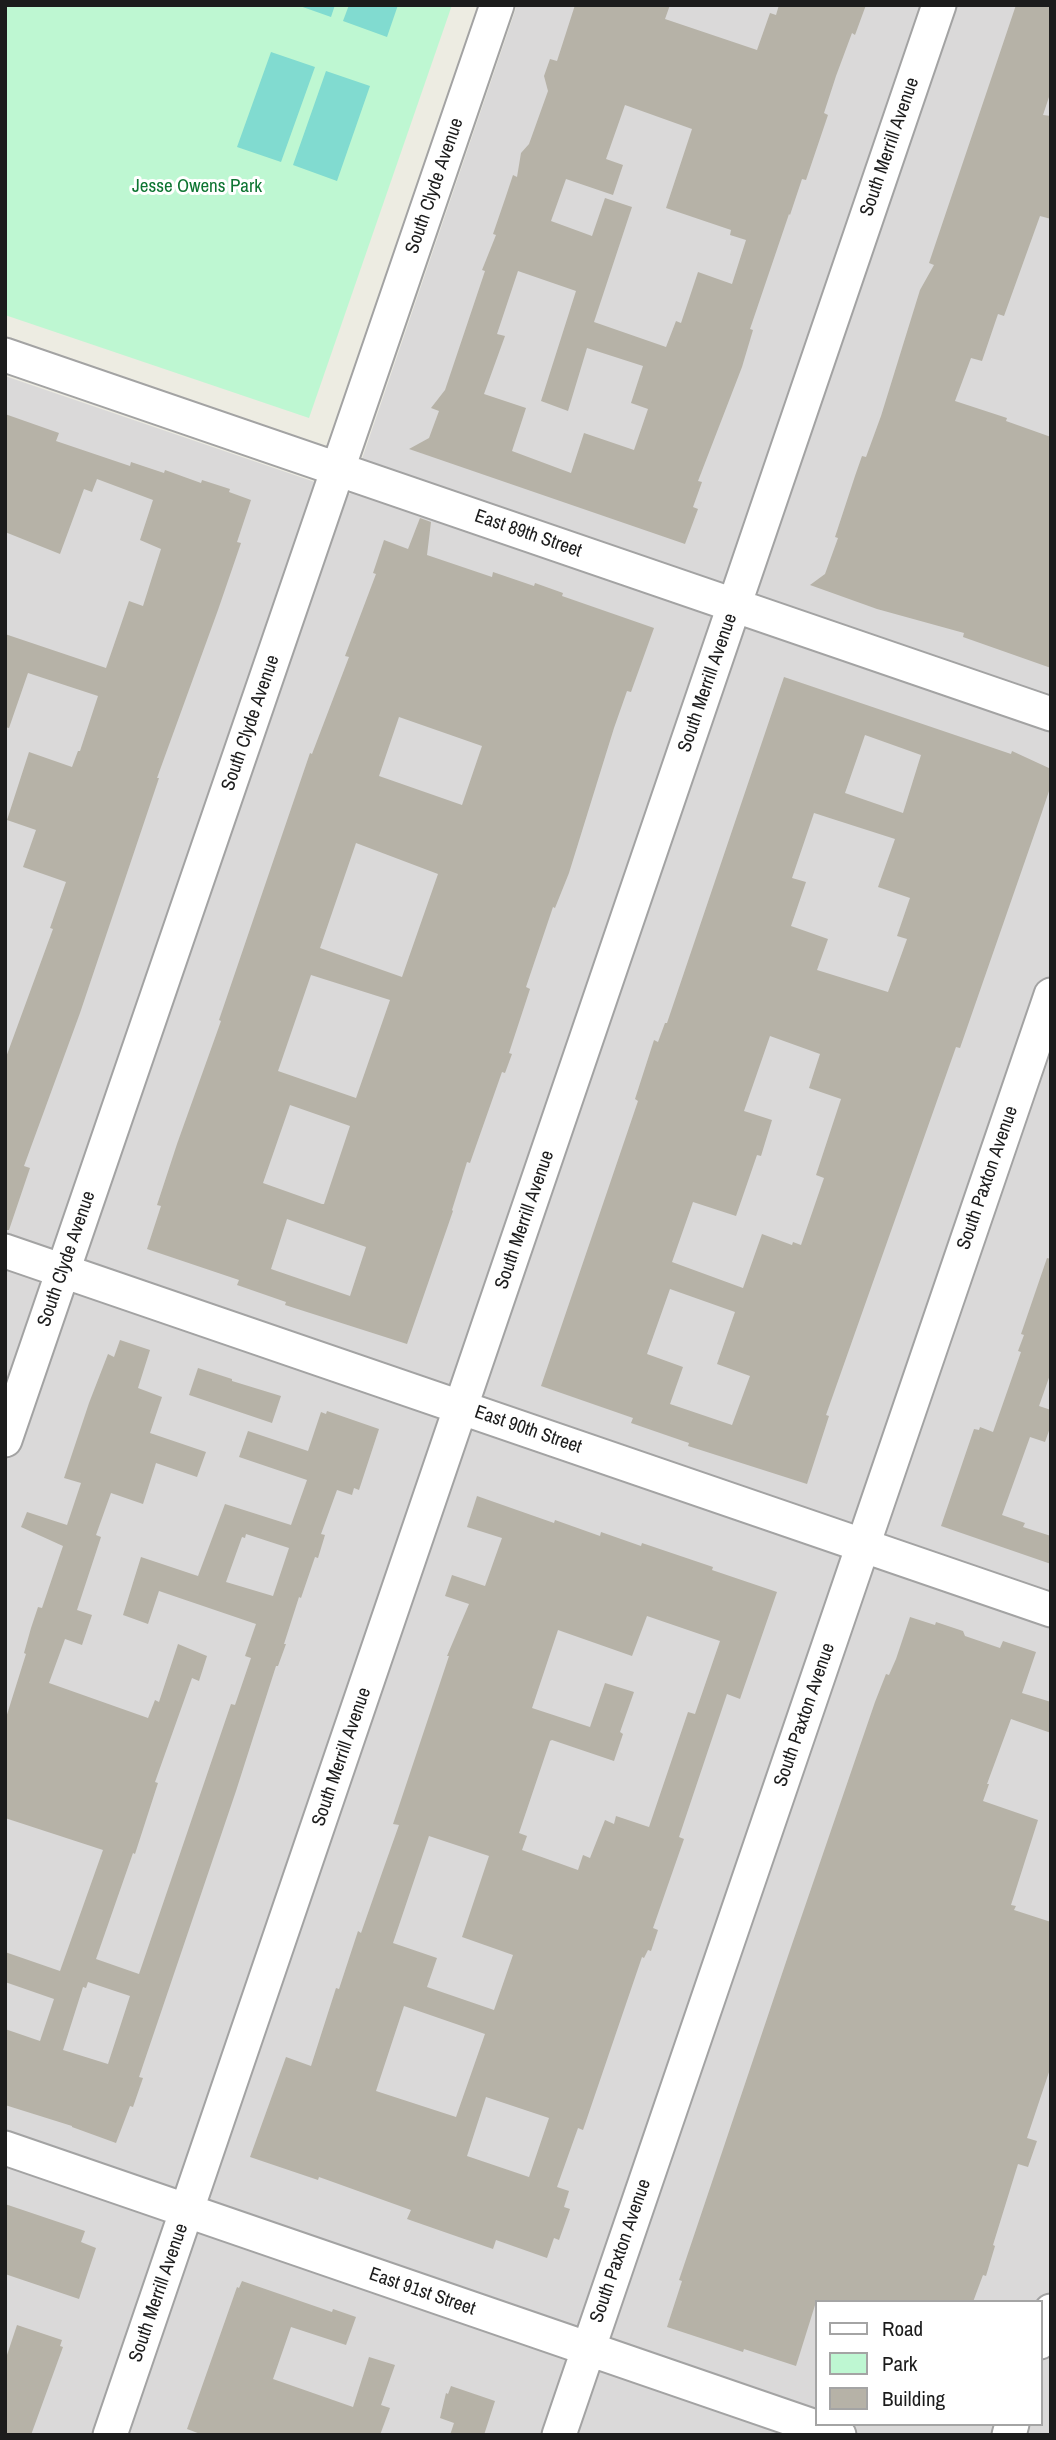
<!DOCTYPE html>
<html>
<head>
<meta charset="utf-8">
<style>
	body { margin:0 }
	#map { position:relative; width:1056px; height:2440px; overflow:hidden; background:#edece2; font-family:"Archivo Narrow",sans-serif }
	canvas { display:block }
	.frame { position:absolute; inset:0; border:7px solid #1c1c1c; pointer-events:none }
	.legend { position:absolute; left:815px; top:2300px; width:228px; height:126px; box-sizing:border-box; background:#fff; border:2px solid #a4a4a4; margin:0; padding:9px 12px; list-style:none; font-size:21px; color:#1c1c1c }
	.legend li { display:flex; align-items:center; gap:14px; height:35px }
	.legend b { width:35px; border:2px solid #a4a4a4 }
</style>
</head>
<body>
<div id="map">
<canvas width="1056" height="2440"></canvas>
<div class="frame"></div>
<ul class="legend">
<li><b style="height:9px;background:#fff"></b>Road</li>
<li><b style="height:19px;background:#bef7d2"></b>Park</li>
<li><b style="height:19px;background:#b6b2a7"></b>Building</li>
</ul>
</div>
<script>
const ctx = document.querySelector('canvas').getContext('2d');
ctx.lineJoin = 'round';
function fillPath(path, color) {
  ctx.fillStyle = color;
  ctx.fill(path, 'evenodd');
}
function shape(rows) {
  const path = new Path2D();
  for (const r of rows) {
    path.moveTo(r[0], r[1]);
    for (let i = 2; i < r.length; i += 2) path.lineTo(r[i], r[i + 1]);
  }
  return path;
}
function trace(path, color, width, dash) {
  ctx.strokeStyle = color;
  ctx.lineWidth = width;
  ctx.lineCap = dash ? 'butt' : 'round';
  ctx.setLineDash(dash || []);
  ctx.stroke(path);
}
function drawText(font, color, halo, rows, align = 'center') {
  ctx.font = font + ' "Archivo Narrow",sans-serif';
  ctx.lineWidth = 6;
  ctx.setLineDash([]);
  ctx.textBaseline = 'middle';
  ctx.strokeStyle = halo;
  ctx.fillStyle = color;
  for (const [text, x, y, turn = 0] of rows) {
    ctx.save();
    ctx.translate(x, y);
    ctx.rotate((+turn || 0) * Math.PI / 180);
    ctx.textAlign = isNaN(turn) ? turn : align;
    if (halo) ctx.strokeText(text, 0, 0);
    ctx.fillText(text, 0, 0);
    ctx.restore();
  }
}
fillPath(shape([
	[517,5,1051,5,1051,2435,5,2435,5,376,350,494],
	[816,2302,1040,2302,1040,2424,816,2424]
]), '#dad9d9');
fillPath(shape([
	[5,5,452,5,309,418,5,315]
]), '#bef7d2');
fillPath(shape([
	[297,5,335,5,331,17],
	[349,5,398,5,387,37,343,21],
	[271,52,315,67,281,162,237,147],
	[326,71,370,86,337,181,293,165]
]), '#81dbd0');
fillPath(shape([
	[575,5,670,5,665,19,757,50,770,13,776,15,779,5,866,5,855,35,852,33,836,76,824,113,828,115,806,180,802,179,790,215,789,214,750,329,753,330,742,367,698,481,702,482,693,507,698,509,685,544,409,449,429,438,439,411,431,408,445,390,485,271,482,270,496,235,493,234,505,199,513,175,517,177,521,153,529,144,548,91,544,76,550,59,557,61],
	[625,105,692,129,666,208,731,230,730,235,746,240,732,284,698,272,681,323,676,321,666,347,594,322,632,207,605,198,592,236,551,221,566,179,613,195,623,165,606,159],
	[518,271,576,291,541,401,568,411,587,348,643,366,631,403,648,409,634,450,584,433,571,473,512,451,526,408,484,394,505,336,497,334],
	[1016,5,1051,5,1051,91,1043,115,1051,116,1051,219,1040,216,1004,316,998,314,982,361,971,358,955,401,1007,418,1006,421,1051,437,1051,668,963,637,964,633,877,609,810,585,825,574,838,538,835,537,855,476,862,456,866,457,881,416,920,290,934,265,929,263],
	[5,414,59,433,56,441,130,466,131,462,164,473,165,470,201,483,202,480,230,489,229,492,251,500,237,542,241,543,218,610,157,778,159,778,80,1013,24,1166,30,1168,9,1230,5,1230,5,1060,53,929,50,928,66,882,23,867,36,830,7,820,29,752,72,767,78,751,80,751,98,696,28,673,9,728,5,727,5,634,106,668,129,601,143,606,161,549,140,540,153,500,97,479,92,492,84,489,60,554,5,532],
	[420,518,431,522,427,555,492,577,493,572,534,586,535,583,563,593,562,596,654,628,631,692,627,691,614,728,569,873,555,908,553,907,526,987,530,989,509,1053,512,1054,505,1073,502,1072,470,1163,467,1162,452,1210,453,1211,407,1344,285,1305,286,1302,237,1285,239,1280,147,1249,161,1206,157,1205,177,1144,221,1021,219,1020,310,753,312,754,349,657,345,656,376,574,373,573,384,540,408,549],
	[399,717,482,746,462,805,379,776],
	[356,843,438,874,402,977,320,948],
	[311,975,390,1000,356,1098,278,1071],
	[290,1105,350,1126,324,1204,322,1204,263,1183],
	[287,1219,366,1247,350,1296,271,1269],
	[784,677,1011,754,1012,751,1051,769,1051,785,1041,815,960,1048,956,1047,826,1415,829,1416,807,1484,688,1446,689,1443,631,1423,633,1418,541,1386,638,1101,635,1099,654,1040,658,1042,665,1023,667,1023],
	[865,735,921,755,903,813,845,793],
	[814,813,895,839,878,887,910,898,897,936,907,939,888,992,817,970,828,939,791,926,806,882,792,878],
	[770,1036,820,1054,809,1088,841,1099,816,1175,824,1178,801,1245,793,1242,792,1245,762,1234,743,1288,672,1262,693,1202,736,1216,757,1155,761,1156,772,1120,744,1111],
	[670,1289,735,1312,717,1364,750,1376,732,1425,670,1404,683,1367,647,1354],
	[1047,1258,1051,1259,1051,1372,1039,1406,1051,1410,1051,1425,1045,1442,1030,1437,1002,1515,1025,1523,1023,1527,1051,1536,1051,1564,941,1526,974,1429,979,1430,980,1427,993,1432,1021,1352,1018,1351,1024,1335,1021,1334],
	[120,1340,150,1350,138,1388,162,1397,150,1433,206,1452,197,1477,156,1463,143,1504,111,1493,96,1535,101,1537,77,1610,92,1615,82,1645,65,1639,49,1683,148,1718,155,1700,159,1702,178,1644,207,1656,199,1681,192,1678,155,1782,158,1783,135,1854,133,1853,96,1959,139,1974,231,1704,235,1705,251,1658,245,1656,256,1624,159,1591,148,1624,123,1615,141,1557,198,1576,225,1504,291,1525,307,1480,239,1457,248,1431,308,1451,321,1412,326,1414,327,1411,379,1429,359,1490,354,1488,352,1495,337,1490,321,1534,325,1535,318,1558,315,1557,301,1598,299,1597,284,1644,286,1644,278,1666,276,1666,236,1791,139,2077,143,2078,133,2107,130,2106,116,2143,72,2127,72,2126,5,2105,5,2029,40,2041,54,1999,5,1982,5,1952,60,1971,103,1850,5,1818,5,1721,26,1654,24,1653,31,1628,38,1607,42,1608,63,1546,21,1527,27,1512,67,1525,81,1483,64,1478,89,1403,108,1354,114,1357],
	[246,1534,289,1548,273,1596,226,1582,242,1537,245,1538],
	[88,1982,130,1996,108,2064,63,2050,83,1987,86,1988],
	[198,1368,232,1379,232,1381,281,1396,272,1423,189,1395],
	[477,1496,554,1523,555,1520,600,1536,601,1532,641,1546,642,1543,713,1567,712,1570,777,1592,740,1699,727,1694,679,1837,684,1839,653,1928,658,1930,651,1951,648,1950,644,1958,642,1957,583,2130,578,2128,557,2187,569,2191,564,2207,570,2209,559,2240,554,2238,547,2258,496,2240,493,2249,407,2219,411,2210,319,2177,318,2180,250,2157,286,2057,311,2066,336,1988,339,1989,358,1931,361,1933,383,1870,399,1825,393,1824,449,1656,447,1656,469,1604,445,1596,452,1575,485,1586,502,1538,467,1527],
	[647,1616,720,1641,695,1714,688,1712,649,1827,616,1816,614,1824,605,1820,590,1858,583,1855,578,1870,522,1850,527,1836,519,1833,550,1741,552,1740,614,1761,623,1734,620,1732,634,1692,605,1683,590,1727,532,1708,558,1630,632,1656],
	[429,1836,489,1856,462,1937,513,1955,494,2010,427,1987,437,1958,393,1943],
	[404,2006,485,2034,456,2117,376,2091],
	[486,2097,549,2118,529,2177,467,2156],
	[910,1617,935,1625,936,1622,963,1631,965,1636,1000,1648,1003,1641,1036,1652,1022,1693,1051,1702,1051,1733,1011,1719,987,1784,989,1784,983,1801,1038,1820,1011,1905,1016,1906,1014,1910,1051,1922,1051,2066,1027,2138,1037,2141,1028,2167,1018,2164,993,2245,995,2246,986,2276,983,2275,973,2302,816,2302,796,2366,744,2349,743,2352,667,2327,682,2281,679,2280,789,1953,875,1702,886,1674,889,1675,896,1659],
	[5,2204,85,2231,81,2242,96,2248,79,2299,5,2274],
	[242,2281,332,2312,333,2309,356,2317,346,2345,291,2327,273,2379,353,2407,369,2357,395,2365,381,2405,390,2408,380,2435,203,2435,187,2429,237,2287,239,2288],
	[17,2325,62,2340,60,2346,63,2347,31,2435,5,2435,5,2361],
	[451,2386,495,2401,484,2435,450,2435,454,2423,440,2418,446,2393,448,2394]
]), '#b6b2a7');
const minor = shape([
	[5,355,1051,714],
	[5,1251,1051,1610],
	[5,1440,497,5],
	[5,2148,839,2435],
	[1040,2342,1051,2311],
	[110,2435,939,5],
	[559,2435,1051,995],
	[1009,2435,1012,2424]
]);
trace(minor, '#a3a3a3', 37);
trace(minor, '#fff', 33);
drawText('19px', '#1c1c1c', '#fff', [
	["South Merrill Avenue",890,147,-71],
	["South Clyde Avenue",435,186,-71],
	["East 89th Street",528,534,19],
	["South Merrill Avenue",708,683,-71],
	["South Clyde Avenue",251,723,-71],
	["South Paxton Avenue",988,1178,-71],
	["South Merrill Avenue",525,1220,-71],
	["South Clyde Avenue",67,1259,-71],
	["East 90th Street",528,1430,19],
	["South Paxton Avenue",805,1715,-71],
	["South Merrill Avenue",342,1757,-71],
	["South Paxton Avenue",621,2251,-71],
	["East 91st Street",422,2292,19],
	["South Merrill Avenue",159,2293,-71]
]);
drawText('19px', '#0e7532', '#fff', [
	["Jesse Owens Park",197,187]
]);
</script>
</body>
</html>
